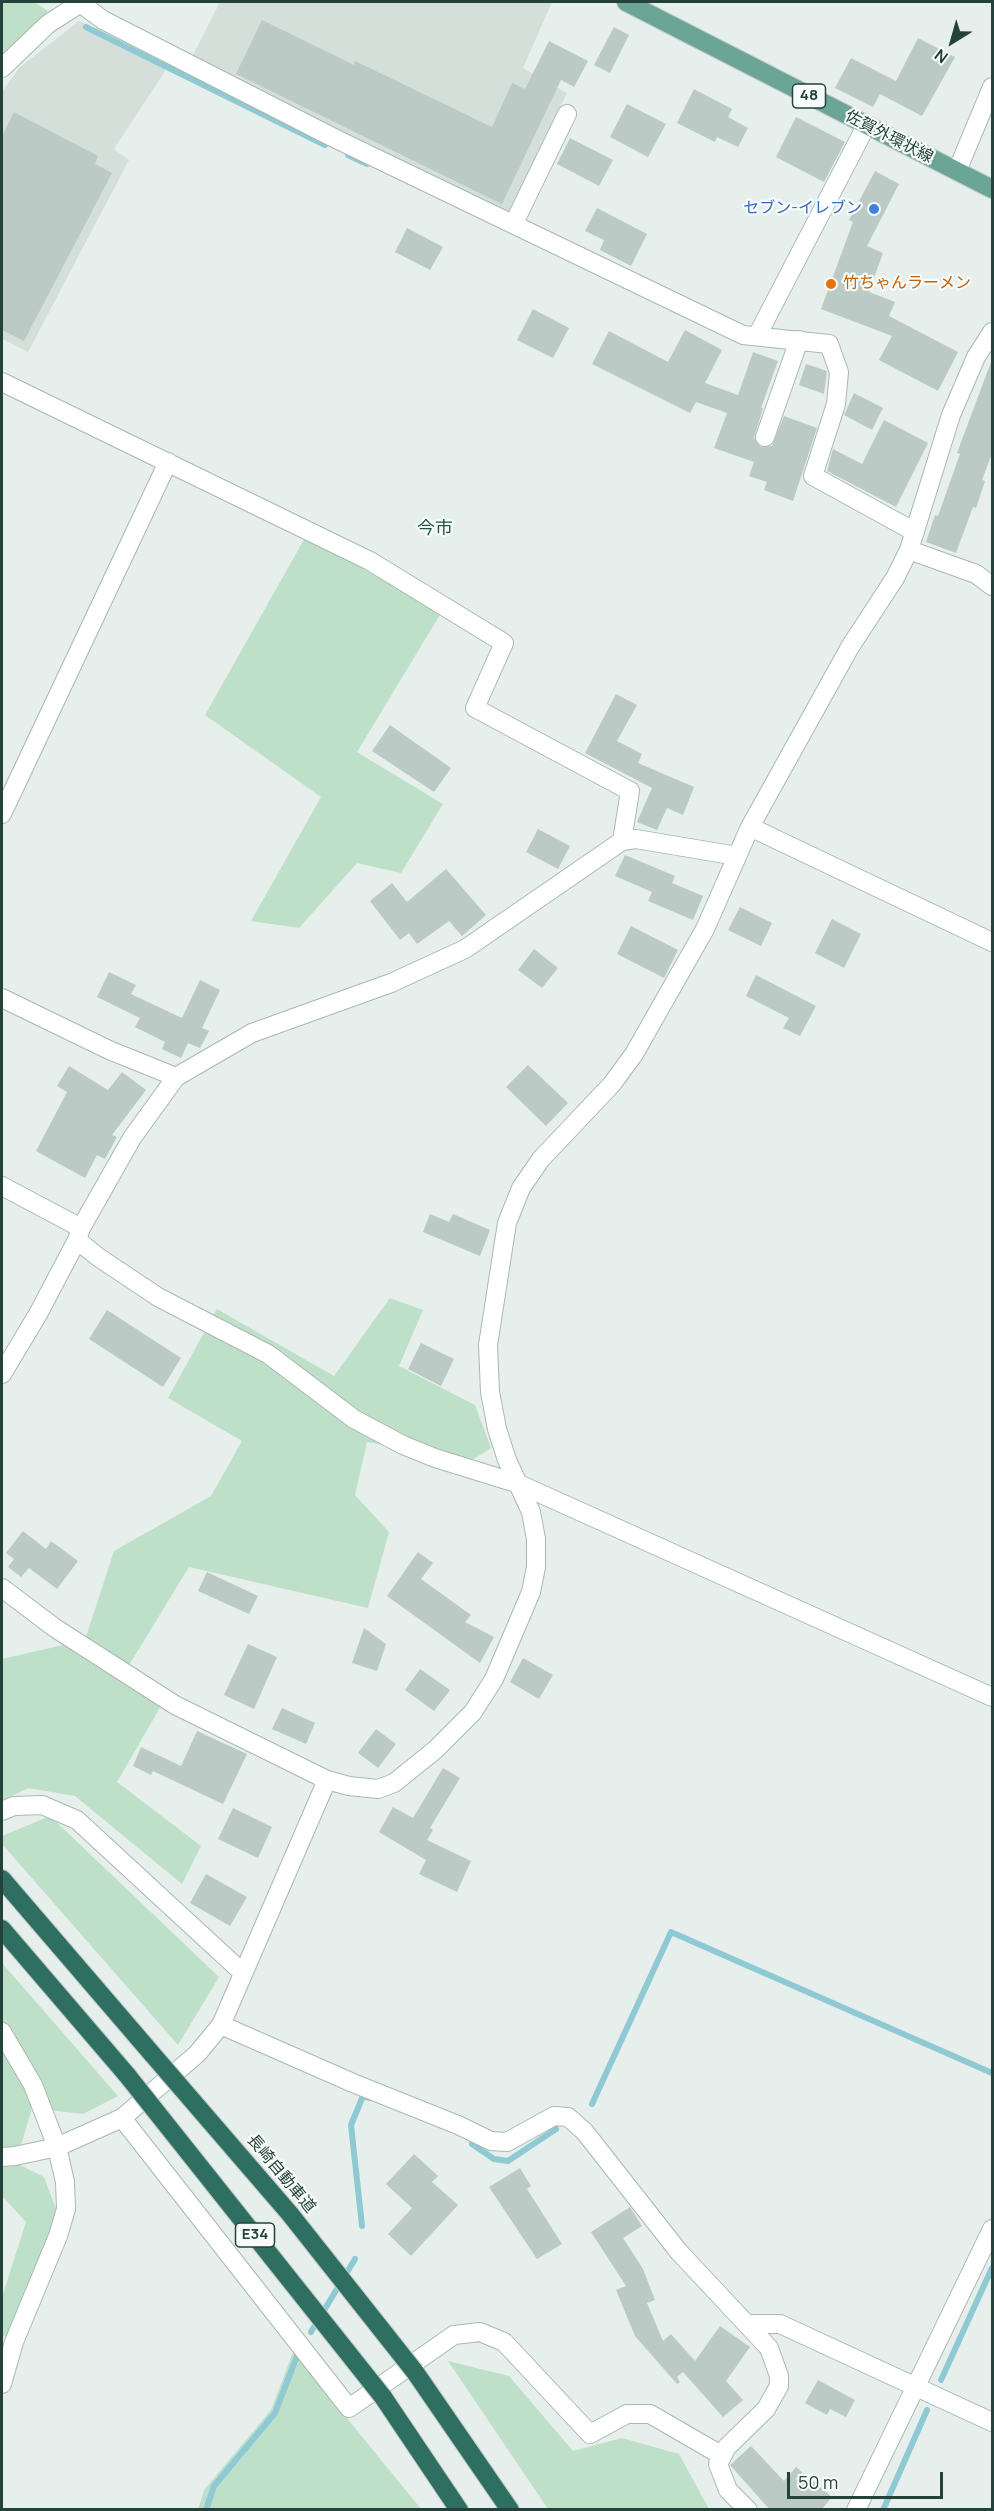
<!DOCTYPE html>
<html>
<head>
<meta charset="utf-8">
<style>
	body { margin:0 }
	#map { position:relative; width:994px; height:2511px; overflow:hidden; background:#e6efeb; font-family:Manrope,sans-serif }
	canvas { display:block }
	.frame { position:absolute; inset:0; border:3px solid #24423a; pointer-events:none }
	.north { position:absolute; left:922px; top:12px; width:60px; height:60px; -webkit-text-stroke:4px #f7fbf9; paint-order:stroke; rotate:217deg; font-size:16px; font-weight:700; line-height:24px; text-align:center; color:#24423a }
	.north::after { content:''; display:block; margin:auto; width:21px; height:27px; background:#24423a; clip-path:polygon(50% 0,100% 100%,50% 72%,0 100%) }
	.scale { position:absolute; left:787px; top:2472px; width:156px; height:27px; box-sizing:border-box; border:3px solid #24423a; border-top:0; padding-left:8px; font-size:18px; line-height:21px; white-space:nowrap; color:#24423a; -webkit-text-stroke:4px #f7fbf9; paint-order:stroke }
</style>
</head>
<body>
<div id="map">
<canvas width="994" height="2511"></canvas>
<div class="frame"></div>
<div class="north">N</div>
<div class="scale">50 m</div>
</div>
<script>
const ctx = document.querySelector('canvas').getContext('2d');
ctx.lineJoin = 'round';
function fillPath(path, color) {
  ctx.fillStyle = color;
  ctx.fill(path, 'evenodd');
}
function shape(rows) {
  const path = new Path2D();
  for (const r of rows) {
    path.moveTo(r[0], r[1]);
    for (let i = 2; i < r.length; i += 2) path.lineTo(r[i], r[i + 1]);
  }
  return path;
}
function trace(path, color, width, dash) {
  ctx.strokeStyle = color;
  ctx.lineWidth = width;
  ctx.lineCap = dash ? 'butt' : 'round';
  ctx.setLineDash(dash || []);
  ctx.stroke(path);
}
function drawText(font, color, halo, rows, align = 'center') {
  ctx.font = font + ' Manrope,"Noto Sans JP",sans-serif';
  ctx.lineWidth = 4.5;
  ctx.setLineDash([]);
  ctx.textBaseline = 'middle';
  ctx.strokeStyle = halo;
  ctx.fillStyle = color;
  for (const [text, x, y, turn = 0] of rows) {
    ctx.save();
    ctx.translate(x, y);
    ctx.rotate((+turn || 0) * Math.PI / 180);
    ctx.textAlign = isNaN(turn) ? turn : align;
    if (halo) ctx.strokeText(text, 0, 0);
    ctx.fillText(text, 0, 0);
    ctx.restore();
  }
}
fillPath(shape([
	[220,2,552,2,523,68,567,93,507,215,192,57],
	[79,21,169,65,114,149,129,160,28,352,2,339,2,92,19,68]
]), '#d4dfda');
fillPath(shape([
	[2,2,34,2,48,11,2,59],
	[306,536,441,613,357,752,443,804,401,873,357,863,299,928,251,921,321,797,205,715],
	[390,1298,423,1310,399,1366,475,1405,491,1448,472,1460,367,1442,355,1495,389,1532,368,1608,189,1567,126,1670,165,1699,117,1782,201,1846,182,1884,75,1796,28,1788,2,1801,2,1659,85,1640,114,1551,211,1496,242,1441,168,1398,217,1309,334,1376],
	[50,1816,219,1977,178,2045,2,1844,2,1836],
	[2,1963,118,2096,83,2114,32,2108,16,2163,44,2177,58,2214,6,2338,2,2334,2,2297,26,2222,2,2196],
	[293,2352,421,2509,198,2510,204,2490,271,2410],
	[448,2361,509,2376,573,2451,622,2438,679,2454,709,2509,548,2509]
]), '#bfe0c8');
trace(shape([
	[86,27,325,145],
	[348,155,367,164],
	[592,2104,671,1932,992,2073],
	[472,2144,494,2159,508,2161,556,2129],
	[362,2226,351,2125,363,2096,370,2098],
	[311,2332,355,2259],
	[941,2380,992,2268],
	[206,2510,214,2486,275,2413,297,2356],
	[883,2510,927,2410]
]), '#8ec9d4', 6);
fillPath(shape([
	[262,20,354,65,355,61,492,127,512,83,525,89,549,41,588,61,574,87,561,80,502,204,236,74],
	[614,27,629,35,610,73,594,65],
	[918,38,955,57,922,116,880,94,873,107,835,88,851,58,896,81],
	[694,89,732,109,728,117,748,128,738,147,717,137,715,142,677,123],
	[627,104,666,124,648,157,610,137],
	[14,112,98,156,95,164,112,173,24,341,2,330,2,136],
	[796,117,845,142,824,182,776,157],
	[570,138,613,160,599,186,557,164],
	[875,171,899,184,867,246,883,253,869,292,895,302,889,316,958,352,938,391,879,360,892,336,821,309,853,222,849,220],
	[597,208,647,234,631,266,600,250,604,240,585,231],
	[407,228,443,247,430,270,395,252],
	[533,309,569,328,553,358,517,340],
	[685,330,722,350,705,383,738,395,753,352,778,361,761,408,763,408,754,438,761,447,772,446,784,416,817,428,793,501,764,490,767,482,749,476,754,462,714,448,727,413,696,402,690,413,592,364,609,331,668,362],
	[991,362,993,362,993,451,982,480,985,481,976,508,973,507,956,553,926,542,935,515,938,516,960,454,957,453],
	[806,364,827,371,824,394,799,385],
	[854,393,883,408,872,430,844,415],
	[884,420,928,443,896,507,827,471,833,449,862,464],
	[616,694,637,705,617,741,642,754,638,763,694,787,683,815,667,808,657,830,637,822,652,788,585,753],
	[390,725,451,768,434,792,372,751],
	[538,829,570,846,558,869,526,852],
	[625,855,675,876,672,883,703,896,693,920,648,901,652,892,615,876],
	[446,869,486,915,462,936,449,921,417,944,409,933,400,940,370,901,392,883,407,902],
	[740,907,772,923,761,946,728,930],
	[832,919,861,934,844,968,815,953],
	[631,926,678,950,664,978,617,954],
	[534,949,558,968,542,988,518,970],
	[109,972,136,985,131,994,182,1018,200,980,220,990,202,1028,209,1031,200,1048,188,1043,181,1058,162,1049,165,1042,135,1027,140,1018,97,997],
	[756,975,816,1006,800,1036,783,1028,789,1018,746,996],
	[528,1065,568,1103,546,1126,506,1087],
	[69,1066,108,1090,122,1072,146,1090,112,1135,117,1137,105,1159,97,1155,85,1178,36,1151,67,1092,57,1086],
	[430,1214,449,1222,453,1214,490,1230,480,1256,423,1232],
	[107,1310,181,1358,163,1387,89,1339],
	[421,1343,454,1359,441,1386,408,1369],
	[23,1531,46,1549,51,1541,78,1561,57,1589,29,1568,21,1577,8,1567,14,1559,6,1553],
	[418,1552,433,1563,421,1579,471,1615,465,1622,494,1637,480,1663,387,1596],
	[207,1572,258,1596,249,1614,198,1591],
	[364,1628,386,1644,377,1671,352,1663],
	[248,1644,277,1657,254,1709,224,1695],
	[523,1658,553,1675,539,1699,510,1682],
	[420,1669,450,1690,434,1711,405,1690],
	[282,1708,315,1723,306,1744,272,1729],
	[376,1729,396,1744,378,1768,358,1753],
	[197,1731,247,1754,223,1804,153,1771,151,1775,133,1766,141,1747,181,1766],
	[443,1768,460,1778,430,1828,433,1830,427,1840,471,1861,457,1892,419,1874,426,1860,379,1832,393,1807,413,1818],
	[233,1808,272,1827,258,1858,218,1839],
	[206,1874,247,1897,230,1926,190,1903],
	[414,2154,438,2176,432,2182,458,2205,411,2256,388,2234,412,2208,386,2184],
	[520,2168,531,2186,527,2189,562,2244,537,2259,489,2187],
	[630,2207,642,2226,623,2238,643,2269,655,2300,647,2303,663,2341,671,2334,695,2361,720,2326,750,2347,726,2381,743,2400,723,2417,683,2372,677,2377,680,2382,677,2384,635,2336,616,2290,626,2286,591,2232],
	[818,2380,855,2400,846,2417,830,2409,827,2415,805,2403],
	[751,2446,784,2481,796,2467,832,2497,821,2510,770,2510,730,2465]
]), '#bbcac4');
const minor = shape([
	[80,3,103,20,334,138,743,335,829,344,839,372,836,404,813,476,915,532],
	[2,68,48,24,82,2],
	[957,171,992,87],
	[514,223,567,114],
	[757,336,866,126],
	[2,382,370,561,504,643,475,708,630,791,622,841],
	[765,437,799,340],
	[909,550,976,574,992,586],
	[2,814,168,462],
	[750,827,992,942],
	[2,998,109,1050,176,1077],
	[2,1186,81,1228],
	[77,1240,98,1257,158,1297,268,1354,354,1419,403,1445,435,1458,519,1484,992,1697],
	[2,1374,38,1314,77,1240,81,1228,132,1138,176,1077,252,1033,391,983,465,949,622,841,636,839,737,856],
	[2,1588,55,1628,175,1705,327,1780],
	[2,1811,14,1806,42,1805,77,1820,243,1973],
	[221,2025,353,2083,458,2125,491,2141,507,2142,554,2116,568,2117,584,2131,679,2252,769,2348,779,2376,779,2386,766,2409,727,2447,718,2464,728,2490,748,2510],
	[2,2032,33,2085,57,2147,65,2182,66,2209,58,2236,14,2342,2,2384],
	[122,2118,349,2408,454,2335,480,2332,504,2342,590,2434,627,2414,650,2414,721,2455],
	[2,2157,15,2156,57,2147,122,2118,197,2054,221,2025,327,1780,349,1786,378,1789,394,1783,435,1750,473,1712,494,1679,531,1592,536,1567,536,1539,531,1512,507,1460,497,1429,490,1392,488,1345,507,1223,521,1188,541,1159,612,1084,634,1054,705,929,750,827,850,647,895,578,909,550,951,415,976,357,992,332],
	[747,2324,780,2324,992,2422],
	[856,2510,992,2229]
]);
const primary = shape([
	[626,2,992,189]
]);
const motorway = shape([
	[2,1879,153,2055],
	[2,1929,127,2075],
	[415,2372,510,2510],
	[383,2397,459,2510]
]);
trace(minor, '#a8b8b2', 20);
trace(primary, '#c2cac8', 20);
trace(motorway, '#c2cac8', 20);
trace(minor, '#fff', 18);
trace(primary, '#6aa596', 18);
trace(motorway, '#2f6f62', 18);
const motorwayBridge = shape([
	[153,2055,290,2214,415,2372],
	[127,2075,383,2397]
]);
trace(motorwayBridge, '#c2cac8', 20, []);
trace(motorwayBridge, '#2f6f62', 18);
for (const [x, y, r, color] of [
	[874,209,6,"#3f7fe0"],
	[831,284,6,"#e8710a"]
]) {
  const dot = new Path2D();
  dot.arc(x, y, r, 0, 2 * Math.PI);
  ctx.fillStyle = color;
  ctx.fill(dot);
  trace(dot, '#f7fbf9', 2);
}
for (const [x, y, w] of [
	[809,96,33],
	[255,2235,39]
]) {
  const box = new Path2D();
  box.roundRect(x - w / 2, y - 12, w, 24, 4.5);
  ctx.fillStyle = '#f7fbf9';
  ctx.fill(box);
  trace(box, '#24423a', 1.5);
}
drawText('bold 15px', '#24423a', null, [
	["48",809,96],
	["E34",255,2235]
]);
drawText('16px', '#24423a', '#f7fbf9', [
	["佐賀外環状線",889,137,27],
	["長崎自動車道",281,2174,50]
]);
drawText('16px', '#366cbe', '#f7fbf9', [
	["セブン-イレブン",862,209]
], 'right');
drawText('16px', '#c56008', '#f7fbf9', [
	["竹ちゃんラーメン",843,284]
], 'left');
drawText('18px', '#1f5548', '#f7fbf9', [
	["今市",435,529]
]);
</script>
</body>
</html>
